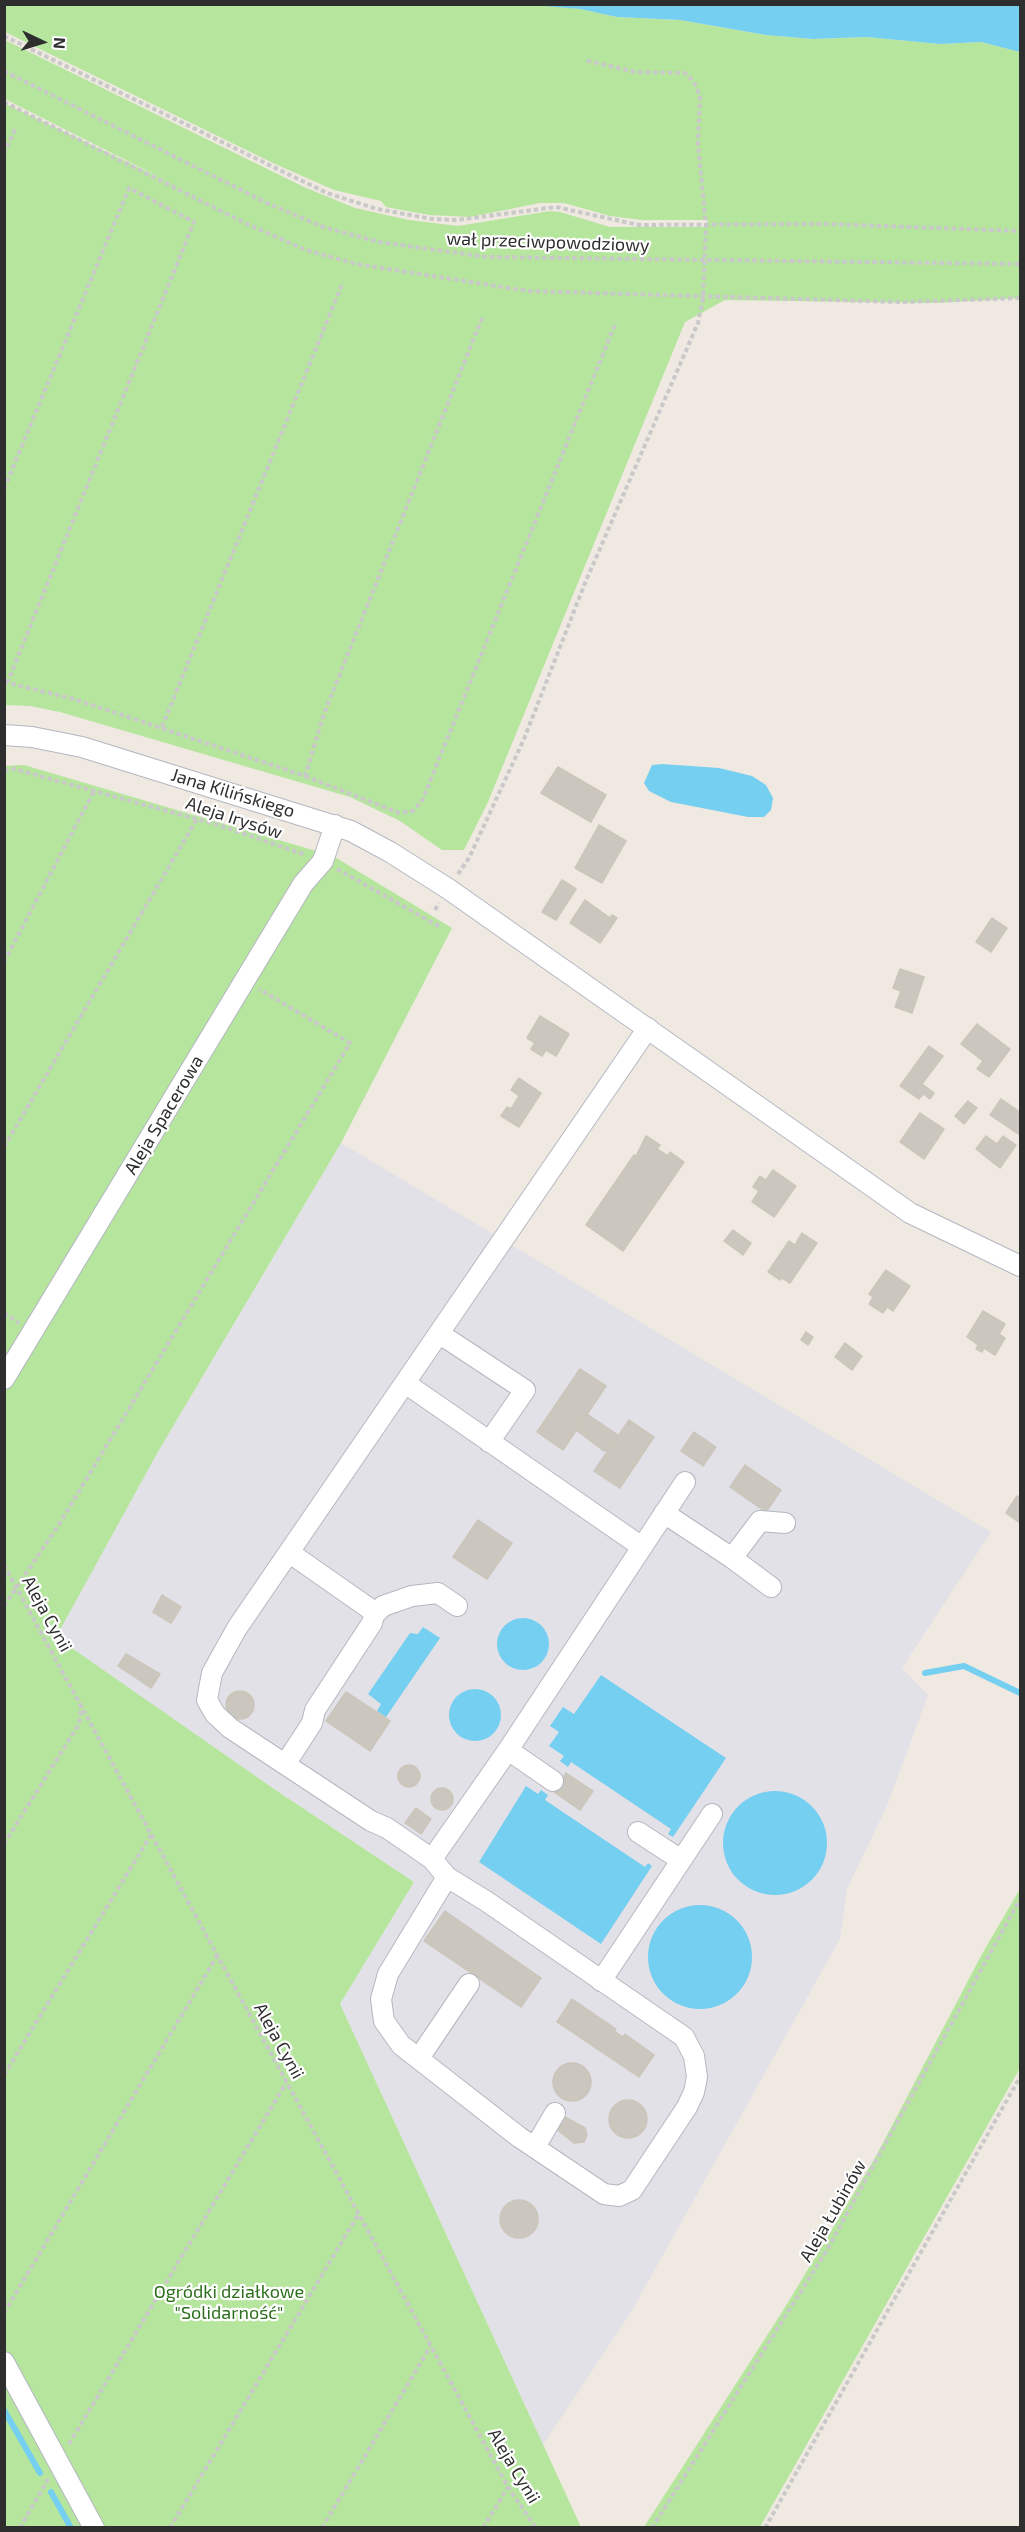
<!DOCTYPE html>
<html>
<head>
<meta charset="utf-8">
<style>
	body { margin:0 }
	#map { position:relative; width:1025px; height:2532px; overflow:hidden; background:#efe9e1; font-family:"Exo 2",sans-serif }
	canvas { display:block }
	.frame { position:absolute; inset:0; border:6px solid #2e2e2e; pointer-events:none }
	.north { position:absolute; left:12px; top:12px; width:60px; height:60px; -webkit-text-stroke:4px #fff; paint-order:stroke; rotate:94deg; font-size:16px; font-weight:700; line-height:24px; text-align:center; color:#2e2e2e }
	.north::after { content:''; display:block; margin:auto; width:21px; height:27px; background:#2e2e2e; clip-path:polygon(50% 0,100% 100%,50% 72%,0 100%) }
</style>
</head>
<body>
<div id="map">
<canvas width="1025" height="2532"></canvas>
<div class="frame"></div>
<div class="north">N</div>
</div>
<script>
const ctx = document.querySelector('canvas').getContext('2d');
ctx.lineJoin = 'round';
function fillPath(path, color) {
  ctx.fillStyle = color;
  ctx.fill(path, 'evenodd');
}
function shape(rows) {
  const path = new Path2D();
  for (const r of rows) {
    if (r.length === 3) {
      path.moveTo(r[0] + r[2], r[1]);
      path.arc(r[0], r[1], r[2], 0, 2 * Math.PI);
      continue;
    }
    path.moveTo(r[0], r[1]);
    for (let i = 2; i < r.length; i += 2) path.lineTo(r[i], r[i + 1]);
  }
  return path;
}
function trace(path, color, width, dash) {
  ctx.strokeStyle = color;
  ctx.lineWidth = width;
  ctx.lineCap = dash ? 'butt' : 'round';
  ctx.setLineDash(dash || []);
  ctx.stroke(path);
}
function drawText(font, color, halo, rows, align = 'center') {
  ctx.font = font + ' "Exo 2",sans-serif';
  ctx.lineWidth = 4.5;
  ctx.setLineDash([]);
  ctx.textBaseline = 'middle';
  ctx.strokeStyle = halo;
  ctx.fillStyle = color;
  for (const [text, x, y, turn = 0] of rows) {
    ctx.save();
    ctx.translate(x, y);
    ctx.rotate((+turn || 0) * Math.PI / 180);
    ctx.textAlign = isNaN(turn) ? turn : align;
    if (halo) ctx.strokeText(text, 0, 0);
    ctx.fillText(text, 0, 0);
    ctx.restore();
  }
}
fillPath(shape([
	[341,1143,991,1532,902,1668,928,1695,887,1806,847,1889,840,1939,631,2312,543,2445,340,2004,414,1882,277,1791,55,1637,159,1450]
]), '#e3e1e8');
fillPath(shape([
	[531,4,580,9,617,17,680,20,766,35,813,39,866,37,940,44,981,42,1020,52,1020,298,936,303,725,300,685,322,488,802,464,850,442,850,400,821,350,797,60,712,30,706,5,705,4,103,169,182,5,99,5,40,304,187,355,208,409,220,458,226,550,211,560,212,610,227,705,227,708,220,642,220,610,216,564,203,540,203,470,217,429,215,386,207,381,201,334,190,275,164,5,32,5,5],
	[24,765,333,856,452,928,341,1143,159,1450,56,1637,277,1791,414,1882,340,2004,581,2527,5,2527,4,766],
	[1020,1889,1020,2068,760,2527,644,2527,784,2309,875,2158,982,1954]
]), '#b6e59e');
fillPath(shape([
	[532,5,1020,5,1020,52,981,42,940,44,866,37,813,39,766,35,680,20,617,17,580,9],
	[662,764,719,768,752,776,766,785,773,798,771,810,764,817,748,817,671,802,649,791,644,783,652,765],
	[523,1644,26],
	[423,1627,440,1638,386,1717,377,1711,381,1704,368,1694,410,1633,418,1634],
	[601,1675,726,1758,673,1837,668,1834,671,1829,571,1762,568,1767,560,1761,564,1756,549,1746,559,1732,550,1726,563,1707,574,1714],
	[475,1715,26],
	[526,1786,538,1794,541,1790,548,1795,545,1800,645,1867,648,1863,652,1866,601,1944,479,1862],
	[775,1843,52],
	[700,1957,52]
]), '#75cff0');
trace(shape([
	[925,1673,964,1666,1020,1693],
	[4,2410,40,2473],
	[51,2492,71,2528]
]), '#75cff0', 6);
const building = shape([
	[558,767,606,795,591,822,541,793,558,767],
	[599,825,626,841,602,883,575,868,599,825],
	[562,880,576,889,556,920,542,912,562,880],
	[585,900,610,918,612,915,617,918,600,943,570,923,585,900],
	[992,918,1007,928,991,952,976,942,992,918],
	[900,969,924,977,912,1013,895,1007,901,991,893,988,900,969],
	[540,1016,569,1034,556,1056,546,1050,542,1056,531,1049,535,1043,527,1038,540,1016],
	[977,1024,1010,1049,989,1077,977,1069,983,1061,961,1044,977,1024],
	[929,1046,943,1056,922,1084,934,1093,930,1099,923,1094,919,1099,900,1086,929,1046],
	[519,1078,541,1093,519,1127,501,1116,507,1107,511,1109,519,1096,511,1090,519,1078],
	[1001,1099,1020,1112,1020,1135,990,1115,1001,1099],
	[968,1101,977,1108,964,1124,955,1116,968,1101],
	[920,1113,944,1129,924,1159,900,1142,920,1113],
	[646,1136,660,1145,657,1149,668,1156,670,1152,684,1162,623,1251,586,1225,634,1155,636,1156,646,1136],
	[986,1136,997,1144,1003,1136,1016,1145,1000,1168,976,1149,986,1136],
	[773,1170,796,1186,774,1217,752,1202,759,1191,753,1187,760,1176,766,1180,773,1170],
	[733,1230,751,1243,743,1255,724,1241,733,1230],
	[802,1233,817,1243,790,1283,782,1278,780,1280,768,1272,789,1241,795,1245,802,1233],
	[886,1270,910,1286,893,1311,887,1307,883,1313,869,1304,873,1297,869,1294,886,1270],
	[983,1311,1005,1324,999,1334,1005,1338,995,1355,984,1348,982,1352,976,1349,978,1345,967,1337,983,1311],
	[806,1332,813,1337,808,1345,801,1340,806,1332],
	[845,1343,862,1356,852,1370,835,1357,845,1343],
	[580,1369,606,1386,563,1450,537,1432,580,1369],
	[587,1414,618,1435,608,1450,604,1451,576,1430,587,1414],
	[629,1420,654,1437,620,1488,594,1471,629,1420],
	[694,1432,716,1447,703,1466,681,1451,694,1432],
	[745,1465,781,1490,766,1512,730,1487,745,1465],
	[1017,1496,1020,1498,1020,1523,1006,1513,1017,1496],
	[478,1520,512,1543,487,1579,453,1557,478,1520],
	[162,1595,181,1607,171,1623,153,1612,162,1595],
	[126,1654,160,1674,151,1688,118,1666,126,1654],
	[240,1705,14],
	[346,1692,390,1721,370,1751,326,1721,346,1692],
	[409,1776,11],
	[566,1773,593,1791,580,1810,554,1792,566,1773],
	[442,1799,11],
	[416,1808,431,1819,421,1834,405,1823,416,1808],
	[445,1911,541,1978,521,2007,424,1941,445,1911],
	[572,1999,616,2029,614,2031,623,2037,625,2034,654,2055,639,2077,557,2022,572,1999],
	[572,2082,19],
	[628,2119,19],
	[563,2116,585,2128,587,2135,584,2142,574,2143,555,2128,563,2116],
	[519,2219,19]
]);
fillPath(building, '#cbc7bf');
trace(building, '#cbc5ba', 1.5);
const minor = shape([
	[4,735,32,737,82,747,351,831,390,852,447,888,910,1213,1020,1266],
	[440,1334,525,1390,489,1442],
	[4,1379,303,884,323,861,335,825],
	[405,1383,642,1547],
	[664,1513,732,1558,760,1521,785,1523],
	[732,1558,771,1587],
	[374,1615,383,1606,412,1596,438,1593,457,1606],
	[508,1750,553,1781],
	[286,1763,312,1723,315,1710,372,1623,374,1615,370,1609,290,1553],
	[638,1832,681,1860],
	[432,1859,508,1750,685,1482],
	[447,1877,388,1974,381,1999,384,2021,401,2045,519,2137,604,2194,619,2196,632,2190,687,2107,694,2092,697,2077,694,2056,684,2037,486,1901,447,1877,432,1859,387,1828,371,1821,230,1728,215,1714,207,1700,212,1673,237,1628,648,1028],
	[601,1981,712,1814],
	[419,2058,469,1984],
	[535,2147,555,2113],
	[4,2362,94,2528]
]);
trace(minor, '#b4b7c1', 22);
trace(shape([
	[4,36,327,193,377,209,432,219,457,220,556,207,639,225,827,224,1020,231],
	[4,71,267,203,323,227,379,242,487,257,1020,264],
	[4,102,247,224,306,250,356,264,528,291,900,302,1020,298],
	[4,154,15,129],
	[4,489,129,188,194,222,8,681],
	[4,682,74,699,305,776,324,714,482,318],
	[162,727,343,282],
	[4,771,14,769,218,825,306,855],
	[305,776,399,813,413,811,422,801,616,322],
	[337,869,442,928],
	[458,874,469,858,524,739,585,583,698,323,703,298,706,226,698,144,700,96,694,82,685,73,635,72,585,60],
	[435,910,439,903],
	[4,962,94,791],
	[4,1147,197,819],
	[4,1313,19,1323],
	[4,1565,508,2487,536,2528],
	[4,1606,58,1526,350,1043,259,989],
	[4,1844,79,1724,81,1706],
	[4,2075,151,1835],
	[4,2313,217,1956],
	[69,2444,286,2083],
	[20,2528,48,2479],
	[170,2528,358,2215],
	[322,2528,430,2347],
	[483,2528,508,2487],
	[652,2528,827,2250,1020,1899],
	[765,2528,1020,2077]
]), '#c9c9c9', 4, [4.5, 3]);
trace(minor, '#fff', 20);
drawText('18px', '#2e2e2e', '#fff', [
	["wał przeciwpowodziowy",548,242,2],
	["Jana Kilińskiego",233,793,17],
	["Aleja Irysów",234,818,18],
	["Aleja Spacerowa",164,1115,-59],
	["Aleja Cynii",47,1614,61],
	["Aleja Cynii",279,2041,61],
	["Aleja Łubinów",833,2211,-60],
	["Aleja Cynii",514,2466,59]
]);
drawText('18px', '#2c6e1b', '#fff', [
	["Ogródki działkowe",229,2292],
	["\"Solidarność\"",229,2313]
]);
</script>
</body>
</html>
